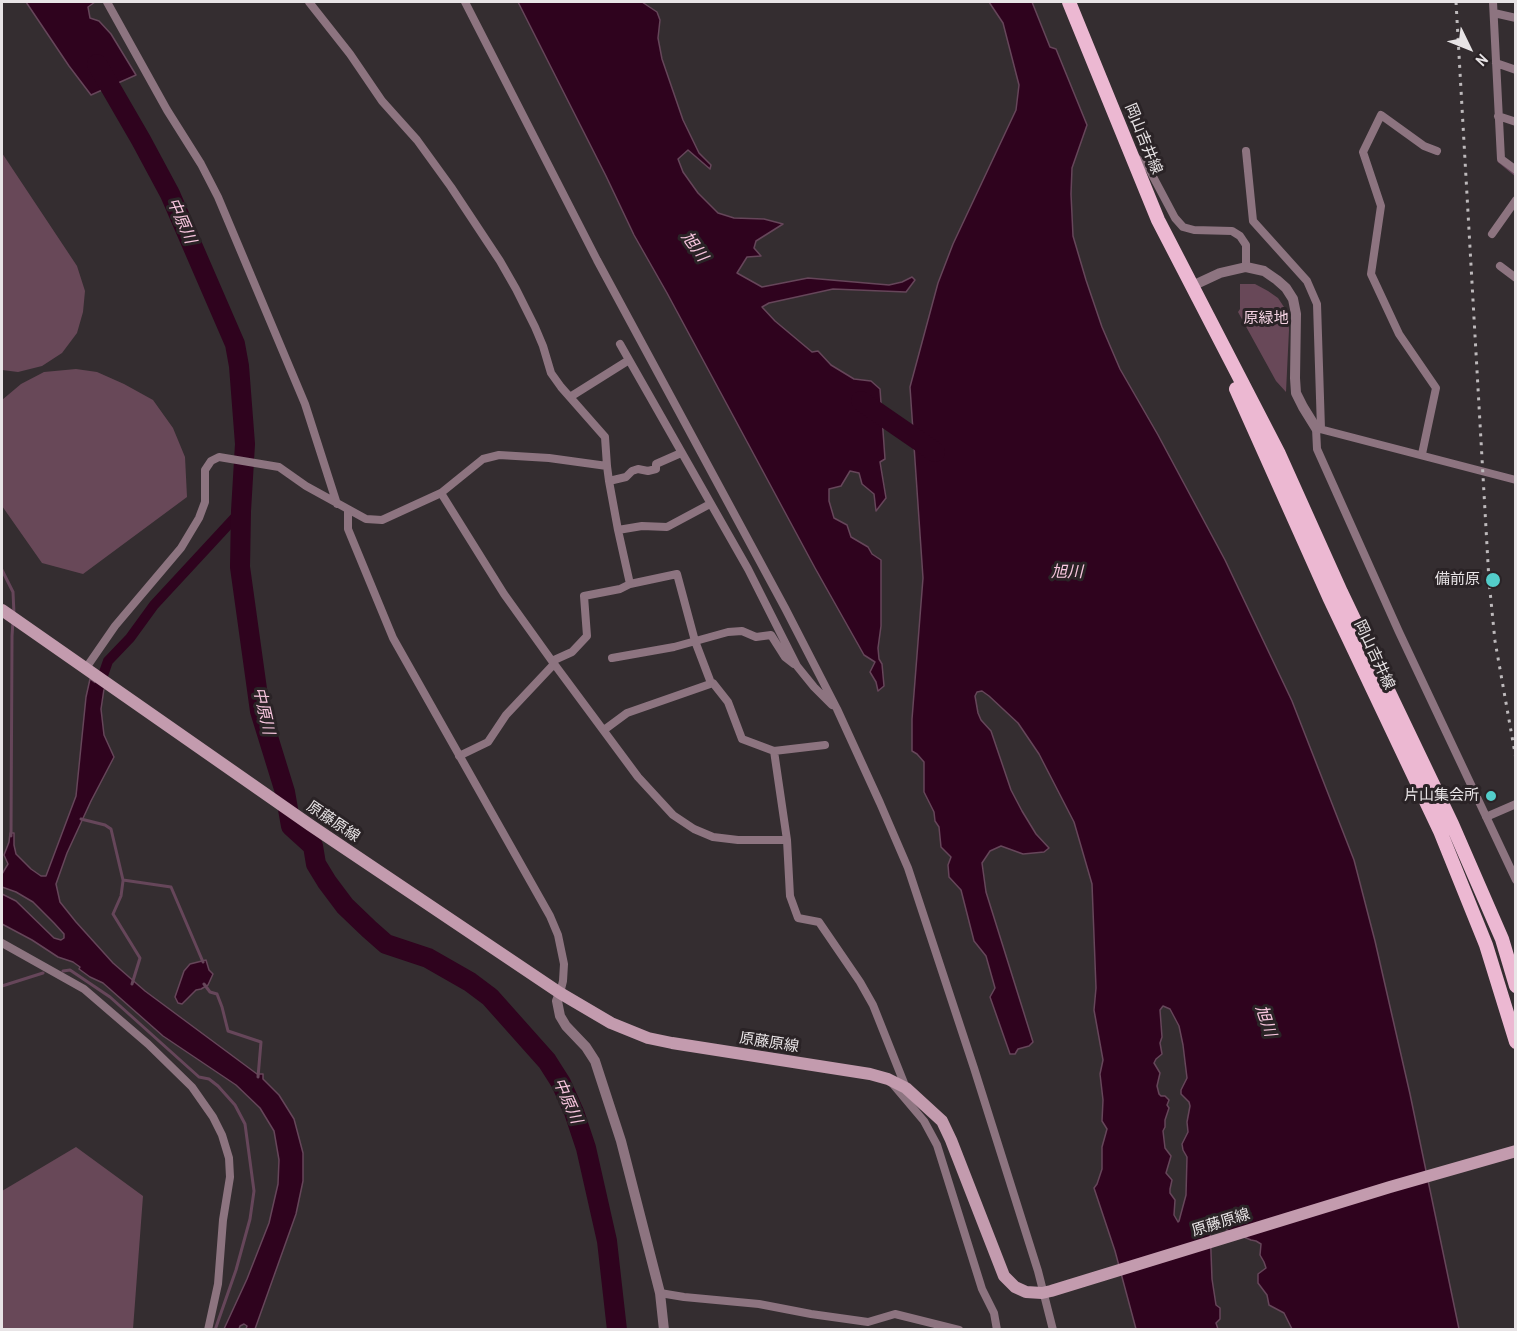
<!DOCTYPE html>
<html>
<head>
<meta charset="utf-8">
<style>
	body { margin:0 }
	#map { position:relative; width:1517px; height:1331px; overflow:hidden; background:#342d30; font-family:"Archivo Narrow",sans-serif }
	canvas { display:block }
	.frame { position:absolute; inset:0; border:3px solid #e8e4e6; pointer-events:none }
	.north { position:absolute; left:1439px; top:18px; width:60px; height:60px; -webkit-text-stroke:4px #2a2326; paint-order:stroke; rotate:133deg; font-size:16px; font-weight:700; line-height:24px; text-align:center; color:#e8e4e6 }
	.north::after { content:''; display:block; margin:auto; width:21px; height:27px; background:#e8e4e6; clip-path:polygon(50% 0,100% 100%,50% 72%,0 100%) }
</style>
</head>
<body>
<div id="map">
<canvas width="1517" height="1331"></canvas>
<div class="frame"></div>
<div class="north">N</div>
</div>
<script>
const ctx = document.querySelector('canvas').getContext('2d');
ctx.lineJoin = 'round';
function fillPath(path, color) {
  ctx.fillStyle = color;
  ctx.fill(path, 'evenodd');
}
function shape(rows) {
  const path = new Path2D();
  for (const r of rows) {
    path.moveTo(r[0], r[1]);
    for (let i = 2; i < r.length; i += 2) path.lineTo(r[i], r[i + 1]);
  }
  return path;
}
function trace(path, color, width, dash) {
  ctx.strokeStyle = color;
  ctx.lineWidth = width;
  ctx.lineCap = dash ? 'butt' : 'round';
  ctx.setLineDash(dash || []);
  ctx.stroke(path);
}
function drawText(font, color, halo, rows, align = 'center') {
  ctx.font = font + ' "Archivo Narrow","Noto Sans JP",sans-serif';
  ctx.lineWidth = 6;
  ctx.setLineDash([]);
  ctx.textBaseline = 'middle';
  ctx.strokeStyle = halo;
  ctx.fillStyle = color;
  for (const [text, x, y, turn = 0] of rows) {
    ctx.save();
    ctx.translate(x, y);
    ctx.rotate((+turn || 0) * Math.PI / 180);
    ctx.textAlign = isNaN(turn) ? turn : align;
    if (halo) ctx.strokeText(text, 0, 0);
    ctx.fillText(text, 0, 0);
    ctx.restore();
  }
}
fillPath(shape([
	[2,153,77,266,85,291,83,312,77,333,62,353,42,366,18,372,2,370],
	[1240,284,1255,284,1268,291,1278,298,1288,313,1289,330,1286,392,1276,381,1238,312,1240,309],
	[76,369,97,372,124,384,153,400,173,428,185,457,187,497,83,574,42,563,2,506,2,400,21,384,44,372],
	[76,1147,143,1196,133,1329,2,1329,2,1191]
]), '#684858');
const water = shape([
	[26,2,95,2,88,7,90,18,99,21,111,34,136,75,91,95,69,66,26,2],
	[518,2,642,2,657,12,660,20,658,38,662,59,683,120,699,153,711,165,710,169,688,150,678,159,683,172,698,193,718,213,734,218,764,219,783,224,756,241,754,248,761,256,747,257,737,273,762,287,808,278,889,285,902,282,912,277,915,280,906,292,833,289,769,303,762,307,775,321,812,352,818,351,831,365,854,379,871,381,880,389,885,459,880,462,886,498,876,511,874,494,862,484,859,473,850,471,841,486,829,489,829,501,834,518,847,525,851,537,868,547,872,554,881,560,881,626,878,648,879,659,882,664,884,686,878,691,876,682,870,672,875,662,864,655,815,568,667,293,634,235,606,176,518,2],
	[989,2,1032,2,1050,47,1056,49,1087,125,1072,168,1071,194,1073,236,1086,280,1102,327,1120,369,1158,435,1225,560,1292,701,1354,860,1375,941,1410,1094,1459,1329,1292,1329,1284,1313,1269,1305,1267,1295,1258,1283,1258,1274,1266,1268,1264,1262,1260,1255,1261,1244,1256,1241,1251,1240,1217,1226,1212,1222,1210,1226,1212,1279,1216,1305,1220,1308,1220,1319,1216,1323,1218,1329,1136,1329,1115,1251,1094,1188,1097,1184,1102,1169,1102,1147,1107,1129,1102,1121,1103,1100,1100,1074,1103,1060,1094,1010,1096,988,1092,884,1074,822,1039,754,1018,723,989,696,982,691,977,692,975,696,978,713,981,720,991,731,1011,790,1022,811,1036,834,1049,848,1044,852,1023,854,1001,846,990,851,982,863,986,892,1033,1042,1029,1046,1018,1049,1015,1054,1010,1054,990,997,995,988,986,956,974,941,961,890,949,877,948,865,951,857,941,847,939,827,935,821,934,812,924,792,924,762,917,754,912,751,912,719,923,578,910,387,938,283,953,244,1016,110,1019,85,1003,23,989,2],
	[1163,1006,1170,1009,1179,1026,1183,1045,1187,1078,1181,1090,1181,1094,1189,1102,1190,1106,1187,1122,1188,1132,1182,1144,1183,1150,1187,1157,1186,1195,1179,1221,1178,1222,1174,1215,1175,1200,1170,1193,1170,1189,1172,1180,1166,1173,1171,1156,1165,1148,1163,1131,1165,1127,1165,1120,1169,1108,1167,1105,1169,1100,1165,1096,1161,1096,1159,1094,1157,1086,1160,1073,1154,1063,1156,1059,1162,1054,1160,1043,1162,1037,1160,1010,1163,1006],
	[90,679,104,689,101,709,104,735,114,757,91,801,67,853,56,884,60,902,76,922,113,963,145,991,257,1074,263,1074,263,1079,279,1095,294,1119,303,1153,303,1181,296,1214,255,1329,246,1329,247,1326,244,1324,240,1326,239,1329,224,1329,247,1279,269,1223,278,1184,279,1160,274,1131,260,1108,236,1085,163,1036,103,983,90,977,79,969,80,967,73,962,58,957,32,940,2,924,2,894,16,901,54,938,61,940,64,938,64,934,54,923,33,902,16,892,2,887,2,874,8,864,4,855,9,842,10,833,14,833,14,845,16,854,31,869,41,876,46,876,76,796,86,697,90,679],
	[206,960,209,970,213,974,208,985,201,989,196,990,182,1004,178,1003,175,997,184,971,190,964,206,960]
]);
fillPath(water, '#2f031e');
trace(water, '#66465a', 1.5);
trace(shape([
	[1499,161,1516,175],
	[2,570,13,592,14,614],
	[81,819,105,825,111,829,123,880,171,887,203,962],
	[11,836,12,636,13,621],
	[123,881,121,896,113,914,140,958,132,984],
	[63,971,70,970,110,997,199,1077,209,1079,218,1086,235,1105,245,1124,254,1191,250,1219,236,1270,215,1330],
	[204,984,210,992,217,994,222,1007,228,1031,261,1042,258,1077],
	[2,986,43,973]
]), '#66465a', 3);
trace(shape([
	[99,687,108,661,130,638,154,605,241,511]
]), '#2f031e', 10);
trace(shape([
	[97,64,141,140,170,194,235,344,239,366,245,444,241,511,240,567,260,711,285,792,291,826,313,846,316,864,327,882,345,906,369,929,386,944,428,958,470,982,490,997,547,1061,561,1083,574,1112,586,1148,607,1241,617,1330],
	[861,401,935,452]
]), '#2f031e', 20);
trace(shape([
	[107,2,167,110,201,164,218,197,305,404,337,504],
	[309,2,350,54,382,101,417,140,451,187,500,261,516,289,535,327,543,346,551,373,561,387,605,437,607,466,609,481,618,530,630,584],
	[465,2,597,260,785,608,837,709,880,803,908,868,974,1068,1038,1271,1053,1330],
	[1493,2,1501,159,1516,170],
	[1494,13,1516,18],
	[1496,63,1516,70],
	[1498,116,1516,122],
	[1246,151,1253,221,1307,281,1317,304,1321,429],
	[1134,156,1149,169,1175,218,1183,227,1194,230,1232,231,1240,236,1246,245,1246,267],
	[1492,234,1516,200],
	[1500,266,1516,278],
	[620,344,748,569,797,666,814,687,832,705],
	[570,397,629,360],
	[1422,454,1436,388,1399,334,1371,274,1381,206,1363,152,1381,115,1424,146,1437,151],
	[1516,480,1316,428,1317,449,1399,632,1516,880],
	[609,481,626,477,632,471,638,469,648,471,656,469,656,464,681,453],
	[441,493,504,594,552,661,638,777,673,815,694,829,713,837,738,840,787,840],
	[348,510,348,529,393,638,550,916,558,935,564,964,563,981,560,993],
	[618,530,642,526,667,527,710,504],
	[612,658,674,647,728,632,742,631,756,637,771,635,785,657,794,664],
	[552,661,572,652,587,636,584,596,620,589,630,584,677,574,695,641,711,683],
	[86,668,115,626,181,548,199,518,205,502,205,470,211,461,219,457,279,467,306,486,366,519,382,520,441,493,483,459,499,455,549,458,607,466],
	[604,730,627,713,713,683,728,702,742,739,774,751,825,745],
	[774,751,787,840,790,896,798,918,819,922,860,982,873,1005,906,1088],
	[459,756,488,742,506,715,554,664],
	[1486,817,1516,804],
	[2,943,84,989,148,1044,192,1087,213,1117,222,1135,229,1158,230,1177,223,1220,218,1284,208,1330],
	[891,1082,924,1121,937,1145,982,1289,994,1313,997,1330],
	[660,1293,684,1297,759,1304,811,1314,868,1322,895,1314,959,1330]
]), '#8d7480', 8);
trace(shape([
	[1192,286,1220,273,1246,267,1264,271,1277,280,1286,288,1293,299,1296,314,1295,378,1296,393,1303,407,1316,428],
	[560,993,557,1001,560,1016,566,1026,586,1047,595,1061,621,1141,660,1293,664,1330]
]), '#8d7480', 10);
trace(shape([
	[2,610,310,825,560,993,611,1023,648,1038,672,1043,870,1074,888,1079,906,1088,942,1121,951,1140,1004,1276,1015,1287,1026,1292,1042,1293,1051,1291,1390,1187,1516,1151]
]), '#c39bae', 12);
trace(shape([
	[1069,2,1158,220,1279,454,1341,592,1452,824,1502,939,1516,986],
	[1236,389,1329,597,1440,831,1486,945,1516,1042]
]), '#ecb8d2', 14);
trace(shape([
	[1456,2,1489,581,1495,641,1516,759]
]), '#bdb9bb', 3, [3, 6]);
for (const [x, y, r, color] of [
	[1493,580,8,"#53cdca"],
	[1491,796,6,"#53cdca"]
]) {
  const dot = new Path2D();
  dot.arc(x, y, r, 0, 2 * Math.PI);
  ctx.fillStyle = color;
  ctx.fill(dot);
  trace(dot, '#2a2326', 2);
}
drawText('15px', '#e8e4e6', '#2a2326', [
	["岡山吉井線",1143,139,68],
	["岡山吉井線",1374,655,65],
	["原藤原線",333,822,34],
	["原藤原線",769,1043,9],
	["原藤原線",1221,1223,-17]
]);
drawText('15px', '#f5d3e3', '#2a2326', [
	["原緑地",1266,319]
]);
drawText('15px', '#e8e4e6', '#2a2326', [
	["備前原",1480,580],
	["片山集会所",1479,796]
], 'right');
drawText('italic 16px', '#f9c6df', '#2a2326', [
	["中原川",181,221,66],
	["旭川",694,247,54],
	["旭川",1067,573],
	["中原川",263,711,77],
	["旭川",1265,1021,71],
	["中原川",567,1101,66]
]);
</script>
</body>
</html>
